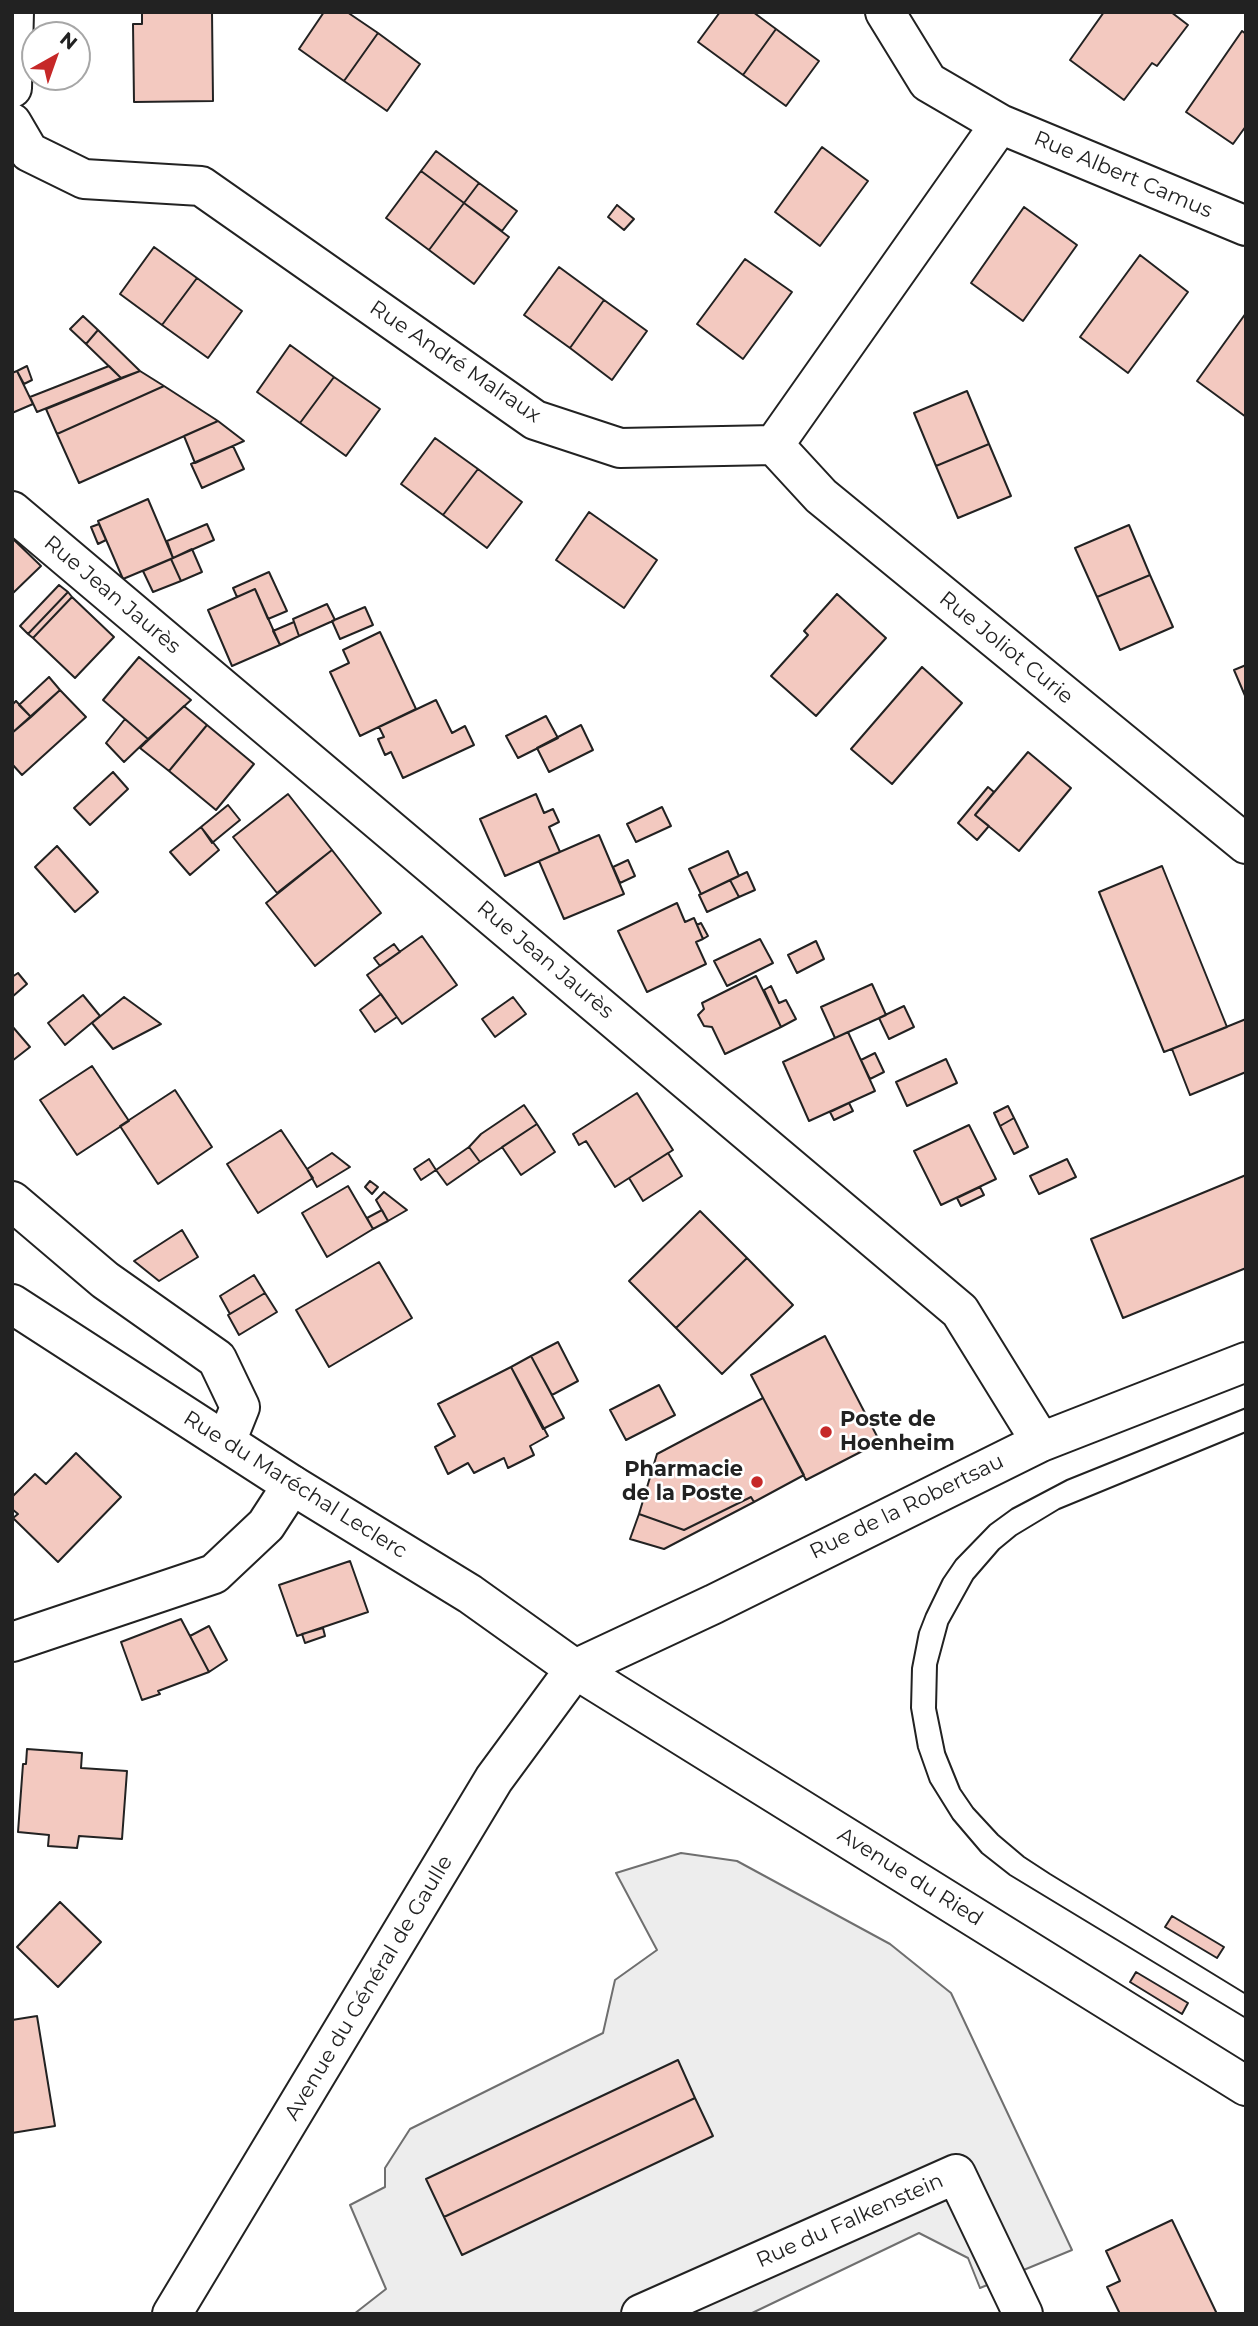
<!DOCTYPE html>
<html>
<head>
<meta charset="utf-8">
<style>
	body { margin:0 }
	#map { position:relative; width:1258px; height:2326px; overflow:hidden; background:#fff; font-family:Montserrat,sans-serif }
	canvas { display:block }
	.frame { position:absolute; inset:0; border:14px solid #222; pointer-events:none }
	.north { position:absolute; left:21px; top:21px; width:70px; height:70px; box-sizing:border-box; background:#fff; border:2px solid #a7a7a7; border-radius:50%; rotate:40deg; font-size:19px; font-weight:700; line-height:28px; text-align:center; color:#222 }
	.north::after { content:''; display:block; margin:auto; width:24px; height:32px; background:#c62828; clip-path:polygon(50% 0,100% 100%,50% 72%,0 100%) }
</style>
</head>
<body>
<div id="map">
<canvas width="1258" height="2326"></canvas>
<div class="frame"></div>
<div class="north">N</div>
</div>
<script>
const ctx = document.querySelector('canvas').getContext('2d');
ctx.lineJoin = 'round';
function fillPath(path, color) {
  ctx.fillStyle = color;
  ctx.fill(path, 'evenodd');
}
function shape(rows) {
  const path = new Path2D();
  for (const r of rows) {
    path.moveTo(r[0], r[1]);
    for (let i = 2; i < r.length; i += 2) path.lineTo(r[i], r[i + 1]);
  }
  return path;
}
function trace(path, color, width, dash) {
  ctx.strokeStyle = color;
  ctx.lineWidth = width;
  ctx.lineCap = dash ? 'butt' : 'round';
  ctx.setLineDash(dash || []);
  ctx.stroke(path);
}
function drawText(font, color, halo, rows, align = 'center') {
  ctx.font = font + ' Montserrat,sans-serif';
  ctx.lineWidth = 5;
  ctx.setLineDash([]);
  ctx.textBaseline = 'middle';
  ctx.strokeStyle = halo;
  ctx.fillStyle = color;
  for (const [text, x, y, turn = 0] of rows) {
    ctx.save();
    ctx.translate(x, y);
    ctx.rotate((+turn || 0) * Math.PI / 180);
    ctx.textAlign = isNaN(turn) ? turn : align;
    if (halo) ctx.strokeText(text, 0, 0);
    ctx.fillText(text, 0, 0);
    ctx.restore();
  }
}
const parking = shape([
	[681,1853,737,1861,890,1944,951,1993,1072,2250,980,2288,968,2258,919,2233,750,2314,354,2314,386,2289,350,2205,385,2187,385,2168,410,2129,603,2033,615,1980,657,1950,616,1873,681,1853]
]);
fillPath(parking, '#ededed');
trace(parking, '#6f6f6f', 2);
const building = shape([
	[142,12,212,12,213,101,134,102,133,24,142,24,142,12],
	[324,12,347,12,378,33,344,81,299,49,324,12],
	[720,12,753,12,776,29,743,75,698,42,720,12],
	[1104,12,1171,12,1188,25,1157,66,1152,63,1124,100,1070,60,1104,12],
	[776,29,819,61,786,106,743,75,776,29],
	[1242,31,1246,34,1246,126,1233,144,1186,112,1242,31],
	[378,33,420,64,387,111,344,81,378,33],
	[822,147,868,181,820,246,775,212,822,147],
	[436,151,479,183,464,203,421,171,436,151],
	[421,171,464,203,429,250,386,218,421,171],
	[479,183,517,211,502,231,464,203,479,183],
	[464,203,509,237,474,284,429,250,464,203],
	[617,205,634,219,624,230,608,217,617,205],
	[1024,207,1077,245,1023,321,971,283,1024,207],
	[154,247,197,278,162,325,120,294,154,247],
	[1140,255,1188,292,1128,373,1080,337,1140,255],
	[745,259,792,292,743,359,697,324,745,259],
	[559,267,604,300,570,348,524,315,559,267],
	[197,278,242,311,208,358,162,325,197,278],
	[604,300,647,331,612,380,570,348,604,300],
	[1246,313,1246,417,1197,381,1246,313],
	[83,316,98,330,86,344,70,329,83,316],
	[98,330,140,371,121,378,86,344,98,330],
	[290,345,334,377,300,423,257,392,290,345],
	[27,366,32,380,24,384,17,371,27,366],
	[109,366,121,378,37,412,30,397,109,366],
	[17,371,33,404,12,413,12,373,17,371],
	[140,371,164,386,57,434,46,409,140,371],
	[334,377,380,409,346,456,300,423,334,377],
	[164,386,218,421,79,483,57,434,164,386],
	[967,391,989,444,936,466,914,413,967,391],
	[218,421,244,441,195,463,184,436,218,421],
	[435,438,478,469,443,515,401,484,435,438],
	[989,444,1011,496,958,518,936,466,989,444],
	[233,446,244,469,202,488,191,464,233,446],
	[478,469,522,502,487,548,443,515,478,469],
	[148,499,173,558,123,579,98,521,148,499],
	[589,512,657,560,624,608,556,560,589,512],
	[99,524,106,540,98,544,91,527,99,524],
	[207,524,214,540,173,558,167,541,207,524],
	[1129,525,1150,575,1097,597,1075,548,1129,525],
	[12,538,41,566,12,594,12,538],
	[192,549,202,572,181,581,171,559,192,549],
	[171,559,181,581,153,592,143,571,171,559],
	[269,572,287,611,268,619,255,589,237,597,233,588,269,572],
	[1150,575,1173,627,1120,650,1097,597,1150,575],
	[59,585,68,592,28,634,20,626,59,585],
	[255,589,280,645,232,666,208,610,255,589],
	[68,592,72,597,33,638,28,634,68,592],
	[837,594,886,638,816,716,771,676,808,635,804,631,837,594],
	[72,597,114,637,75,678,33,638,72,597],
	[327,604,335,620,299,636,293,619,327,604],
	[365,607,373,625,340,639,332,621,365,607],
	[294,622,299,636,280,645,273,631,294,622],
	[380,632,416,709,360,736,330,672,349,663,343,650,380,632],
	[139,657,191,700,148,739,103,700,139,657],
	[1246,665,1246,698,1234,670,1246,665],
	[922,667,962,703,892,784,851,749,922,667],
	[49,677,60,690,31,717,19,705,49,677],
	[60,690,86,717,22,775,12,764,12,733,60,690],
	[436,700,452,733,465,726,474,745,403,778,391,752,385,755,378,739,384,737,379,727,436,700],
	[16,701,31,717,12,733,12,705,16,701],
	[184,706,207,725,169,771,140,748,184,706],
	[546,716,558,738,518,758,506,736,546,716],
	[125,719,148,739,124,762,106,743,125,719],
	[207,725,254,764,216,810,169,771,207,725],
	[581,725,593,750,549,772,537,748,581,725],
	[1028,752,1071,788,1019,851,975,815,1028,752],
	[113,772,128,789,90,825,74,808,113,772],
	[988,787,994,792,975,815,989,826,977,840,958,823,988,787],
	[288,794,332,850,277,893,233,837,288,794],
	[536,794,544,813,553,809,559,822,549,827,560,852,505,876,480,819,536,794],
	[228,805,240,820,212,843,201,827,228,805],
	[662,807,671,826,636,842,627,824,662,807],
	[201,827,219,850,190,875,170,852,201,827],
	[599,835,624,894,564,919,539,861,599,835],
	[57,846,98,892,75,912,35,867,57,846],
	[332,850,381,913,315,966,266,903,332,850],
	[728,851,739,876,701,894,689,869,728,851],
	[628,860,635,876,620,883,613,867,628,860],
	[1162,866,1227,1027,1164,1052,1099,892,1162,866],
	[747,872,755,890,739,897,730,880,747,872],
	[730,880,739,897,707,912,699,895,730,880],
	[677,903,685,922,694,918,703,939,696,942,706,964,647,992,618,931,677,903],
	[701,923,708,936,703,939,697,925,701,923],
	[422,936,457,985,402,1024,367,975,422,936],
	[760,939,773,963,727,986,714,961,760,939],
	[816,941,824,959,797,973,788,955,816,941],
	[394,944,400,952,380,966,374,958,394,944],
	[18,973,27,984,12,997,12,977,18,973],
	[756,976,781,1027,725,1054,712,1027,704,1026,698,1015,704,1009,702,1003,756,976],
	[872,984,886,1015,835,1038,821,1007,872,984],
	[771,986,779,1003,786,1000,796,1019,781,1027,764,990,771,986],
	[381,994,397,1017,375,1032,360,1010,381,994],
	[83,995,100,1016,65,1045,48,1023,83,995],
	[124,997,161,1024,113,1049,92,1023,124,997],
	[513,997,526,1014,495,1037,482,1019,513,997],
	[904,1006,914,1027,889,1039,879,1018,904,1006],
	[1246,1019,1246,1072,1190,1095,1172,1049,1246,1019],
	[12,1026,30,1047,12,1061,12,1026],
	[848,1032,875,1091,809,1121,783,1062,848,1032],
	[875,1053,884,1072,870,1079,861,1060,875,1053],
	[946,1059,957,1083,907,1106,896,1082,946,1059],
	[92,1066,129,1121,77,1155,40,1100,92,1066],
	[175,1090,212,1147,158,1184,120,1126,175,1090],
	[637,1093,673,1150,615,1187,586,1141,579,1145,573,1134,637,1093],
	[849,1103,853,1111,834,1120,830,1112,849,1103],
	[524,1105,537,1124,480,1162,469,1147,481,1134,524,1105],
	[1008,1106,1014,1118,1000,1126,994,1113,1008,1106],
	[1014,1118,1028,1147,1014,1154,1000,1126,1014,1118],
	[537,1124,555,1152,521,1175,502,1147,537,1124],
	[969,1125,996,1179,941,1205,914,1151,969,1125],
	[281,1130,313,1178,258,1213,227,1164,281,1130],
	[469,1147,480,1162,447,1185,436,1170,469,1147],
	[332,1153,350,1167,317,1187,307,1169,332,1153],
	[668,1153,682,1176,643,1201,629,1178,668,1153],
	[429,1159,436,1170,421,1180,414,1169,429,1159],
	[1067,1159,1076,1177,1039,1194,1030,1176,1067,1159],
	[1246,1175,1246,1268,1123,1318,1091,1239,1246,1175],
	[370,1181,378,1187,372,1194,365,1187,370,1181],
	[348,1186,373,1229,327,1257,302,1213,348,1186],
	[980,1187,984,1195,961,1206,957,1198,980,1187],
	[384,1192,407,1210,388,1221,376,1200,384,1192],
	[382,1210,388,1221,373,1229,367,1218,382,1210],
	[700,1211,747,1258,676,1328,629,1281,700,1211],
	[182,1230,198,1257,159,1281,134,1261,182,1230],
	[747,1258,793,1305,722,1374,676,1328,747,1258],
	[379,1262,412,1318,329,1367,296,1310,379,1262],
	[254,1275,265,1293,230,1314,220,1296,254,1275],
	[265,1293,277,1312,239,1335,228,1315,265,1293],
	[825,1336,880,1442,806,1480,751,1375,825,1336],
	[558,1342,578,1381,552,1395,531,1356,558,1342],
	[531,1356,564,1418,543,1429,511,1367,531,1356],
	[511,1367,548,1436,530,1446,534,1455,508,1468,504,1458,474,1473,468,1463,448,1474,435,1447,455,1436,438,1404,511,1367],
	[659,1385,675,1415,626,1440,610,1410,659,1385],
	[763,1398,804,1475,754,1502,751,1497,684,1530,639,1514,657,1454,763,1398],
	[76,1453,121,1497,58,1562,13,1518,18,1514,12,1509,12,1497,35,1474,46,1484,76,1453],
	[751,1497,754,1502,664,1549,630,1539,639,1514,684,1530,751,1497],
	[350,1561,368,1612,297,1636,279,1585,350,1561],
	[181,1619,209,1672,158,1691,160,1694,142,1700,121,1642,181,1619],
	[209,1626,227,1660,209,1672,190,1636,209,1626],
	[323,1628,325,1636,305,1643,302,1634,323,1628],
	[27,1749,82,1753,81,1768,127,1771,122,1839,79,1836,77,1848,48,1846,49,1835,18,1832,23,1764,26,1764,27,1749],
	[60,1902,101,1942,58,1987,17,1947,60,1902],
	[1172,1916,1224,1947,1217,1958,1165,1927,1172,1916],
	[1136,1972,1188,2003,1182,2014,1130,1982,1136,1972],
	[37,2016,55,2126,12,2133,12,2020,37,2016],
	[678,2060,695,2098,444,2217,426,2179,678,2060],
	[695,2098,713,2136,462,2255,444,2217,695,2098],
	[1172,2220,1217,2314,1120,2314,1107,2287,1120,2281,1106,2251,1172,2220]
]);
fillPath(building, '#f3c9c0');
trace(building, '#222', 2);
const minor = shape([
	[12,88,14,12],
	[12,123,29,152,84,179,201,186,535,420,620,448,774,445,1000,124,928,82,885,12],
	[1000,124,1246,226],
	[774,445,821,496,1246,844],
	[12,511,960,1311,1041,1442],
	[12,1201,105,1280,217,1359,240,1407,226,1442],
	[12,1642,214,1574,266,1525,292,1485],
	[575,1669,1246,2086],
	[575,1669,714,1604,1041,1442,1246,1362],
	[641,2314,956,2174,1023,2314]
]);
const tertiary = shape([
	[12,1304,292,1485,470,1594,575,1669,494,1779,172,2314]
]);
trace(minor, '#222', 42);
trace(tertiary, '#222', 42);
trace(minor, '#fff', 38);
trace(tertiary, '#fff', 38);
trace(shape([
	[1246,1408,1067,1480,1012,1509,990,1525,956,1560,943,1579,926,1614,919,1632,912,1668,911,1708,918,1748,930,1782,953,1819,982,1853,1010,1875,1246,2018],
	[1246,1432,1059,1509,1016,1535,999,1549,973,1579,948,1624,937,1665,936,1708,945,1752,960,1789,973,1808,998,1835,1024,1857,1050,1874,1246,1994]
]), '#222', 2);
for (const [x, y, r, color] of [
	[826,1432,7,"#c62828"],
	[757,1482,7,"#c62828"]
]) {
  const dot = new Path2D();
  dot.arc(x, y, r, 0, 2 * Math.PI);
  ctx.fillStyle = color;
  ctx.fill(dot);
  trace(dot, '#fff', 2.5);
}
drawText('21px', '#222', '#fff', [
	["Rue Albert Camus",1123,175,23],
	["Rue André Malraux",455,362,34],
	["Rue Jean Jaurès",112,595,40],
	["Rue Joliot Curie",1006,648,39],
	["Rue Jean Jaurès",545,960,40],
	["Rue du Maréchal Leclerc",295,1485,32],
	["Rue de la Robertsau",907,1507,-26],
	["Avenue du Ried",910,1877,32],
	["Avenue du Général de Gaulle",369,1988,-59],
	["Rue du Falkenstein",850,2221,-24]
]);
drawText('bold 21px', '#222', '#fff', [
	["Poste de",840,1420],
	["Hoenheim",840,1444],
	["Pharmacie",743,1470,"right"],
	["de la Poste",743,1494,"right"]
], 'left');
</script>
</body>
</html>
